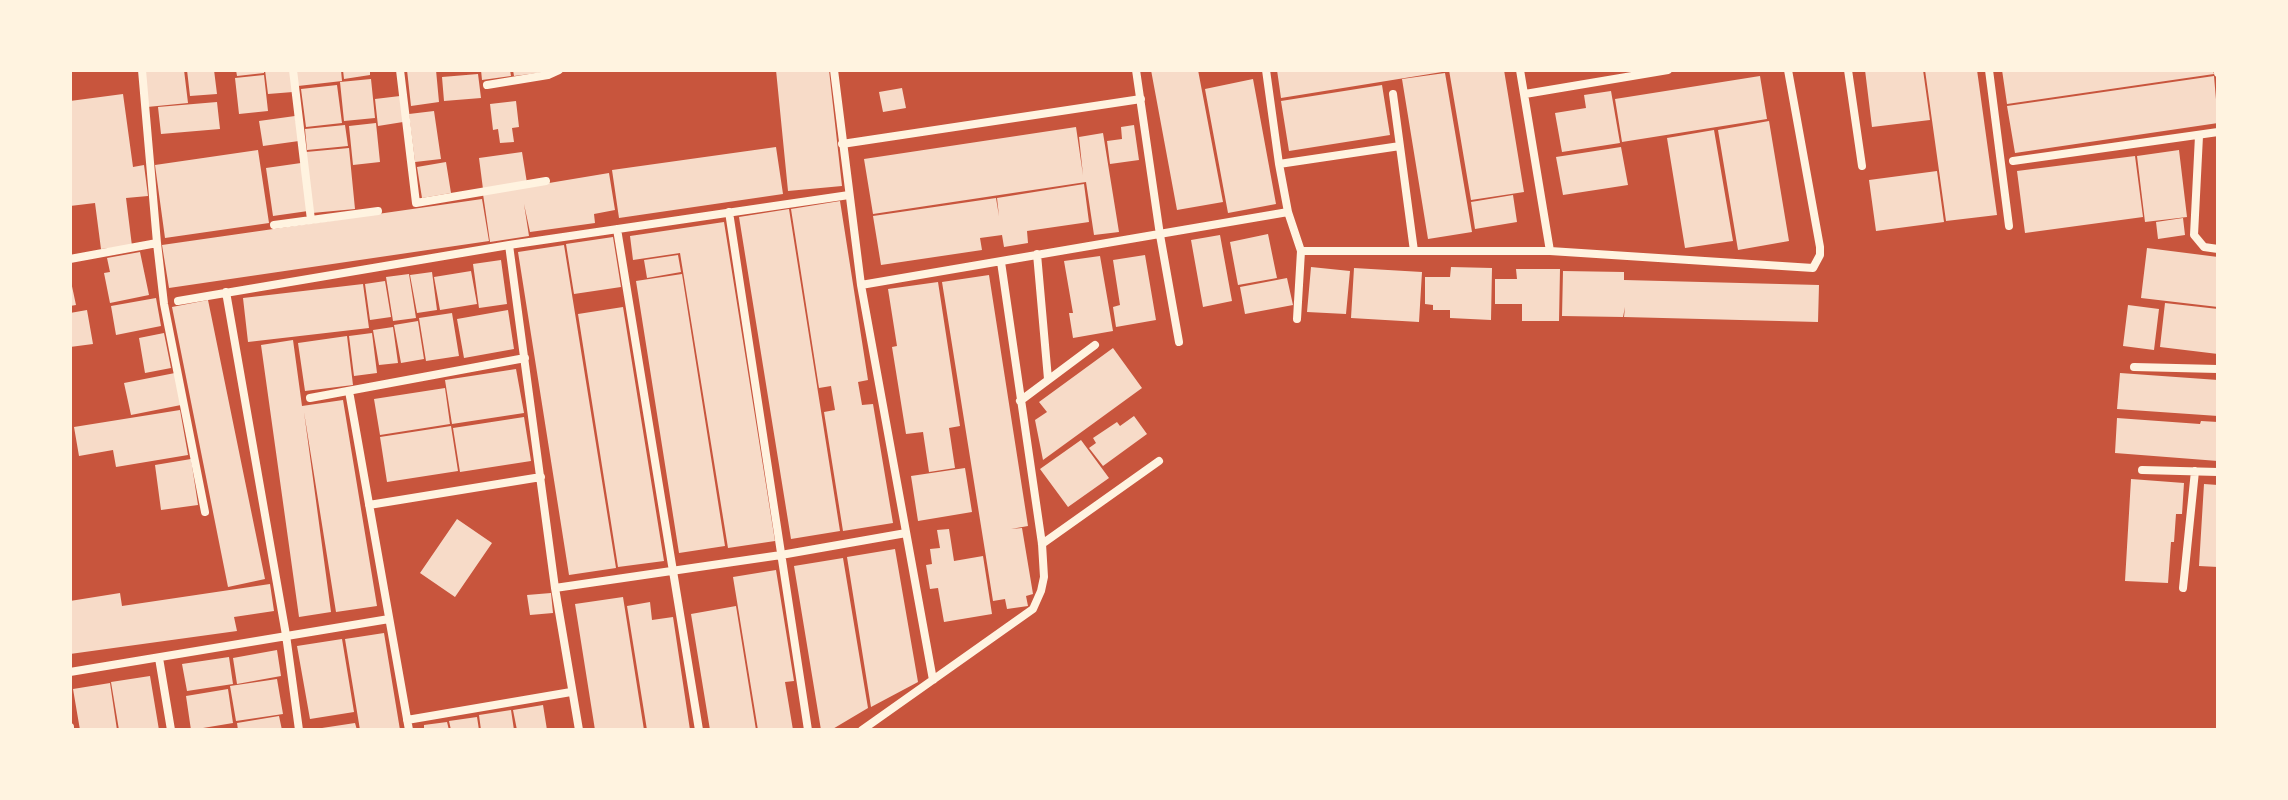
<!DOCTYPE html>
<html>
<head>
<meta charset="utf-8">
<style>
	body { margin:0 }
	#map { position:relative; width:2288px; height:800px; overflow:hidden; background:#c8553d; font-family:Helvetica,sans-serif }
	canvas { display:block }
	.frame { position:absolute; inset:0; border:72px solid #fff3e0; pointer-events:none }
</style>
</head>
<body>
<div id="map">
<canvas width="2288" height="800"></canvas>
<div class="frame"></div>
</div>
<script>
const ctx = document.querySelector('canvas').getContext('2d');
ctx.lineJoin = 'round';
function fillPath(path, color) {
  ctx.fillStyle = color;
  ctx.fill(path, 'evenodd');
}
function shape(rows) {
  const path = new Path2D();
  for (const r of rows) {
    path.moveTo(r[0], r[1]);
    for (let i = 2; i < r.length; i += 2) path.lineTo(r[i], r[i + 1]);
  }
  return path;
}
function trace(path, color, width, dash) {
  ctx.strokeStyle = color;
  ctx.lineWidth = width;
  ctx.lineCap = dash ? 'butt' : 'round';
  ctx.setLineDash(dash || []);
  ctx.stroke(path);
}
fillPath(shape([
	[143,70,184,70,188,103,147,107],
	[187,70,214,70,217,94,190,96],
	[236,70,264,70,264,73,237,76],
	[265,70,291,70,293,92,268,94],
	[296,70,341,70,342,81,298,86],
	[343,70,370,70,370,75,344,79],
	[407,70,436,70,439,102,411,106],
	[481,70,510,70,511,76,482,80],
	[513,70,546,70,546,72,514,76],
	[776,70,829,70,842,186,788,191],
	[1151,70,1198,70,1223,202,1177,210],
	[1277,70,1442,70,1442,72,1281,98],
	[1449,70,1504,70,1524,192,1471,200],
	[1865,70,1923,70,1930,120,1872,127],
	[1925,70,1977,70,1997,215,1946,221],
	[2002,70,2213,70,2214,74,2007,104],
	[1445,73,1472,232,1428,239,1402,79],
	[478,74,481,98,444,101,442,77],
	[264,75,268,111,239,114,235,78],
	[1760,76,1767,119,1622,142,1615,99],
	[2214,76,2218,123,2015,153,2007,106],
	[371,79,375,118,344,121,340,82],
	[1253,79,1276,204,1228,213,1205,89],
	[337,85,342,123,306,127,301,89],
	[1382,85,1390,135,1289,151,1281,101],
	[902,88,906,108,883,112,879,92],
	[1611,91,1620,143,1562,152,1555,113,1586,108,1584,95],
	[123,94,133,167,144,165,148,196,126,198,132,246,101,249,95,203,70,206,70,101],
	[400,96,403,122,378,126,375,99],
	[516,101,519,127,512,128,514,142,500,143,498,129,493,130,490,104],
	[217,102,220,129,161,134,158,107],
	[434,111,441,159,415,162,409,114],
	[295,116,299,141,263,146,259,121],
	[1769,121,1789,241,1738,250,1718,130],
	[376,123,380,162,353,165,349,126],
	[345,125,348,146,307,150,305,129],
	[1134,125,1139,160,1110,164,1107,141,1122,139,1121,127],
	[1076,127,1083,175,1079,137,1103,133,1119,232,1094,235,1086,182,873,214,864,159],
	[1714,130,1733,241,1685,248,1667,138],
	[776,147,783,194,619,218,612,170],
	[1621,147,1628,185,1563,195,1556,157],
	[349,148,355,209,312,213,306,152],
	[258,150,269,223,165,238,155,165],
	[2179,150,2187,217,2145,222,2137,156],
	[522,152,527,183,483,189,479,158],
	[2135,156,2143,217,2025,233,2017,171],
	[446,162,451,193,422,198,417,167],
	[301,163,308,211,273,216,266,168],
	[1937,171,1944,222,1876,231,1869,180],
	[609,173,615,210,594,214,595,223,530,232,524,204,529,236,490,242,483,194],
	[1084,184,1089,222,1027,231,1028,243,1004,247,1002,235,980,238,982,250,881,265,873,216,996,198,999,216,997,198],
	[1513,195,1517,222,1475,229,1471,202],
	[482,199,489,241,169,288,162,245],
	[840,201,868,380,858,382,862,405,873,404,893,523,843,531,824,412,835,410,831,386,819,388,791,209],
	[789,209,840,531,791,539,739,217],
	[2183,218,2185,235,2158,239,2156,222],
	[724,222,775,541,728,548,680,253,633,260,630,236],
	[1268,234,1277,278,1238,285,1230,242],
	[1220,235,1232,301,1203,307,1191,240],
	[613,237,621,287,574,294,566,244],
	[564,245,616,568,569,575,518,252],
	[2147,248,2218,257,2218,307,2141,298],
	[140,252,149,295,110,303,104,273,110,272,107,258],
	[678,255,681,272,647,278,644,260],
	[1145,255,1156,320,1116,327,1113,307,1120,305,1113,260],
	[1100,256,1113,331,1073,338,1069,313,1073,313,1064,261],
	[501,260,507,304,479,308,473,264],
	[1311,267,1350,271,1346,314,1307,312],
	[1451,267,1492,268,1491,320,1450,318,1450,310,1433,310,1433,305,1425,304,1425,277,1450,277],
	[1354,268,1422,272,1419,322,1351,318],
	[1516,269,1560,269,1559,321,1522,321,1522,304,1495,304,1495,279,1517,279],
	[471,271,477,304,440,310,434,277],
	[1563,271,1624,272,1624,280,1819,285,1818,322,1624,317,1625,307,1623,317,1562,316],
	[432,272,437,310,417,313,410,275],
	[409,274,416,318,393,321,386,277],
	[682,274,725,546,679,553,636,281],
	[989,275,1028,526,1011,529,1022,528,1033,594,1026,596,1028,606,1007,609,1005,599,993,601,942,282],
	[70,277,76,305,70,306],
	[1287,278,1293,305,1245,314,1240,287],
	[385,281,391,317,370,320,365,284],
	[938,282,960,426,949,428,955,468,929,472,923,432,906,434,892,347,897,346,888,289],
	[363,284,369,328,248,342,243,298],
	[156,298,161,326,116,335,111,306],
	[208,300,265,579,228,587,172,307],
	[2165,303,2218,309,2218,354,2160,347],
	[2128,305,2159,309,2154,350,2123,346],
	[623,307,664,561,618,567,578,314],
	[87,310,93,344,70,347,70,313],
	[508,310,514,349,464,358,457,319],
	[452,313,459,356,426,361,419,318],
	[418,321,424,359,401,363,394,325],
	[393,327,398,363,379,365,373,330],
	[164,333,171,368,145,373,139,338],
	[372,333,377,373,354,376,349,336],
	[347,336,353,385,305,391,298,343],
	[293,340,302,406,343,400,377,606,336,612,304,412,331,612,299,617,261,345],
	[1113,348,1142,388,1043,460,1035,420,1047,412,1039,402],
	[516,369,524,413,452,424,445,380],
	[175,373,181,405,131,415,124,383],
	[2120,373,2218,380,2218,416,2117,409],
	[445,388,450,424,380,435,374,399],
	[180,410,188,455,116,467,113,450,79,456,74,427],
	[1134,416,1147,434,1103,466,1089,448,1096,443,1093,438,1117,422,1120,426],
	[524,417,531,461,460,472,453,428],
	[2117,418,2200,424,2201,421,2218,422,2218,461,2115,453],
	[451,426,458,471,387,482,380,437],
	[1081,440,1109,478,1068,507,1040,469],
	[191,459,198,505,161,510,155,465],
	[965,468,972,512,918,521,911,476],
	[2131,479,2184,483,2182,514,2176,514,2174,542,2171,542,2168,583,2125,581],
	[2204,484,2218,485,2218,567,2199,566],
	[457,519,492,543,455,597,420,573],
	[949,529,954,561,983,556,992,614,944,622,938,588,930,589,926,565,932,564,930,549,940,548,937,530],
	[895,549,918,682,871,707,847,557],
	[843,558,868,708,831,730,821,730,794,566],
	[776,570,794,681,785,682,793,730,758,730,733,577],
	[270,584,274,611,234,617,237,631,70,654,70,601,120,593,122,606],
	[551,593,553,613,530,615,527,595],
	[623,597,644,730,595,730,575,604],
	[650,602,652,620,673,617,690,730,647,730,627,606],
	[736,606,756,730,710,730,691,614],
	[384,633,400,730,360,730,345,639],
	[342,639,354,712,310,719,297,646],
	[277,650,281,676,237,684,233,658],
	[229,657,233,684,187,691,182,664],
	[150,676,159,730,119,730,111,682],
	[277,679,283,714,236,721,230,686],
	[110,683,117,730,80,730,73,689],
	[228,689,233,723,191,730,186,696],
	[543,705,547,730,517,730,513,710],
	[511,710,514,730,481,730,479,715],
	[279,716,282,730,238,730,237,723],
	[477,717,479,730,451,730,449,721],
	[447,722,449,730,424,730,424,725],
	[355,723,357,730,322,730,322,728]
]), '#f7dbc8');
trace(shape([
	[293,70,311,220],
	[400,70,416,203,546,181],
	[834,70,861,285,933,680],
	[1136,70,1160,235,1179,342],
	[1266,70,1279,164,1288,212,1301,251,1297,319],
	[1520,70,1550,251],
	[1848,70,1862,166],
	[1989,70,2009,226],
	[2218,70,2218,73],
	[487,85,548,75,559,70],
	[1393,94,1414,251],
	[1525,94,1668,70],
	[2199,136,2194,235,2204,247,2218,249],
	[842,144,1141,99],
	[2013,161,2218,132],
	[1279,164,1400,146],
	[729,212,808,730],
	[274,225,378,211],
	[617,229,699,730],
	[157,243,164,304,205,512],
	[509,245,555,588,579,730],
	[1301,251,1550,251,1813,268,1820,255,1820,247,1788,70],
	[1037,254,1048,379],
	[70,259,157,243,142,70],
	[861,285,1288,212],
	[226,292,286,635,299,730],
	[178,301,509,245,849,195],
	[2134,367,2218,369],
	[349,391,409,730],
	[310,398,525,358],
	[1020,401,1095,345],
	[2142,470,2218,472],
	[369,505,541,477],
	[1042,544,1159,461],
	[555,588,781,555,906,533],
	[2183,588,2195,471],
	[159,658,171,730],
	[70,672,389,619],
	[407,720,571,692],
	[70,727,70,730],
	[862,730,1033,609,1041,591,1044,577,1042,544,1001,262]
]), '#fff3e0', 8);
</script>
</body>
</html>
